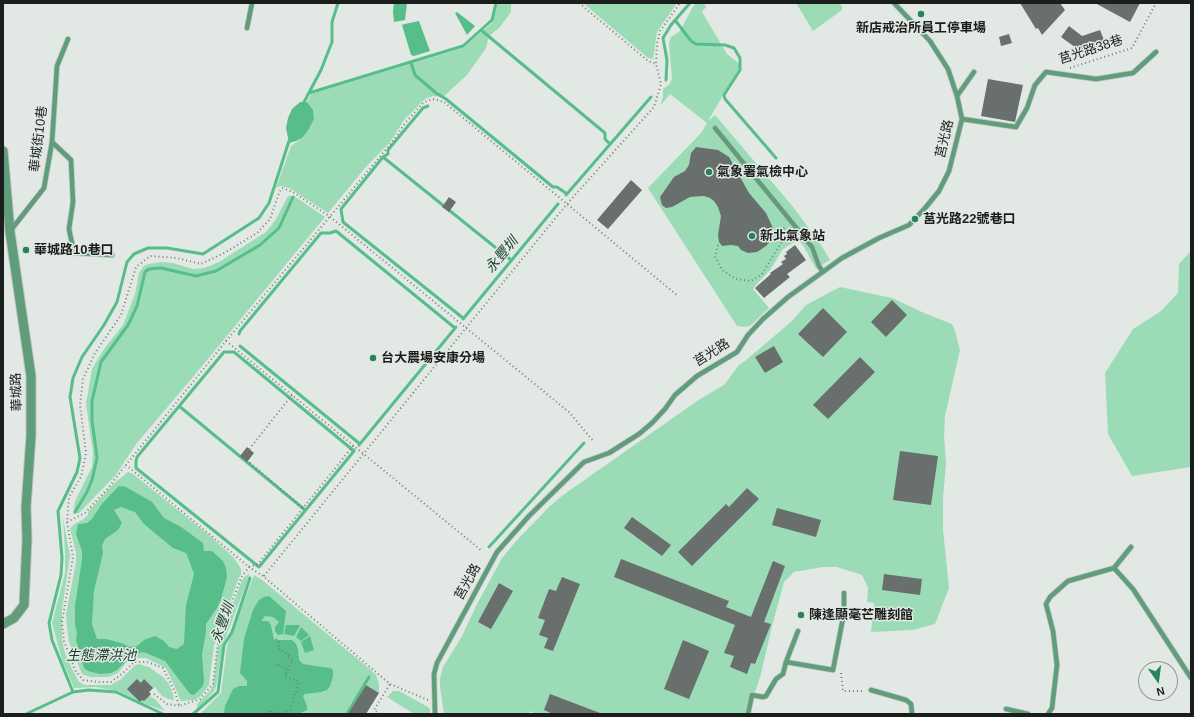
<!DOCTYPE html>
<html>
<head>
<meta charset="utf-8">
<style>
	body { margin:0 }
	#map { position:relative; width:1194px; height:717px; overflow:hidden; background:#e2e9e5; font-family:Arial,sans-serif }
	canvas { display:block }
	.frame { position:absolute; inset:0; border:4px solid #1b1e1c; pointer-events:none }
	.north { position:absolute; left:1138px; top:661px; width:40px; height:40px; box-sizing:border-box; background:#e2e9e5; border:1px solid #929895; border-radius:50%; rotate:166deg; font-size:11px; font-weight:700; line-height:16px; text-align:center; color:#1b1e1c }
	.north::after { content:''; display:block; margin:auto; width:14px; height:18px; background:#298359; clip-path:polygon(50% 0,100% 100%,50% 72%,0 100%) }
</style>
</head>
<body>
<div id="map">
<canvas width="1194" height="717"></canvas>
<div class="frame"></div>
<div class="north">N</div>
</div>
<script>
const ctx = document.querySelector('canvas').getContext('2d');
ctx.lineJoin = 'round';
function fillPath(path, color) {
  ctx.fillStyle = color;
  ctx.fill(path, 'evenodd');
}
function shape(rows) {
  const path = new Path2D();
  for (const r of rows) {
    path.moveTo(r[0], r[1]);
    for (let i = 2; i < r.length; i += 2) path.lineTo(r[i], r[i + 1]);
  }
  return path;
}
function trace(path, color, width, dash) {
  ctx.strokeStyle = color;
  ctx.lineWidth = width;
  ctx.lineCap = dash ? 'butt' : 'round';
  ctx.setLineDash(dash || []);
  ctx.stroke(path);
}
function drawText(font, color, halo, rows, align = 'center') {
  ctx.font = font + ' Arial,"Noto Sans TC",sans-serif';
  ctx.lineWidth = 3;
  ctx.setLineDash([]);
  ctx.textBaseline = 'middle';
  ctx.strokeStyle = halo;
  ctx.fillStyle = color;
  for (const [text, x, y, turn = 0] of rows) {
    ctx.save();
    ctx.translate(x, y);
    ctx.rotate((+turn || 0) * Math.PI / 180);
    ctx.textAlign = isNaN(turn) ? turn : align;
    if (halo) ctx.strokeText(text, 0, 0);
    ctx.fillText(text, 0, 0);
    ctx.restore();
  }
}
fillPath(shape([
	[497,3,511,3,511,12,499,28,489,36,486,48,467,75,443,97,433,96,425,99,404,120,391,141,365,168,328,213,289,188,280,186,276,188,291,146,302,138,313,110,307,102,311,94,463,48,492,23],
	[583,3,677,3,657,32,653,59,648,58],
	[695,3,704,3,706,7,702,12,727,54,741,65,708,121,715,115,794,208,819,242,830,260,816,269,803,245,798,240,783,249,770,270,756,285,753,289,769,308,750,326,744,327,737,326,648,188,701,133,707,123,670,94,660,106,663,97,663,89,669,85,672,79,669,43,671,37,680,31],
	[796,3,839,3,842,6,842,10,813,31],
	[288,196,294,196,325,217,193,377,137,443,115,476,79,513,73,514,75,501,92,467,93,452,86,404,92,369,104,349,123,325,135,294,139,273,144,266,149,264,160,262,173,263,193,269,204,268,219,262,266,232,276,219],
	[1191,251,1191,467,1132,476,1108,434,1105,373,1133,329,1161,311,1178,293,1179,264],
	[840,287,892,298,924,313,952,324,955,331,960,350,945,416,944,435,946,464,943,498,943,530,949,588,935,624,913,630,871,632,874,603,867,602,868,588,862,575,837,567,823,567,794,572,784,582,772,626,761,674,755,692,753,692,745,714,535,714,530,711,529,714,444,714,440,687,440,678,443,667,462,636,475,608,502,558,517,540,550,506,563,495,700,399,724,385,739,365,745,361,792,321,806,305],
	[128,472,133,474,209,535,234,558,241,569,241,574,238,580,214,646,209,685,201,696,194,700,181,701,166,668,146,658,135,658,126,663,118,673,108,677,90,677,82,674,69,642,67,627,66,614,76,562,76,553,70,528,76,523,82,520,88,515,88,512,112,485],
	[63,518,70,556,62,610,62,640,65,653,72,669,79,682,85,685,111,685,121,679,134,666,139,664,149,667,163,677,169,684,173,694,174,700,168,699,162,696,155,687,149,692,151,694,150,696,156,700,165,711,140,702,118,691,95,687,74,688,62,660,52,623,65,573,65,555],
	[250,574,223,645,216,687,214,691,207,699,197,709,197,704,210,691,213,685,218,646,221,635,242,580,245,576],
	[254,575,262,580,371,670,376,675,379,683,379,693,366,685,348,714,200,714,221,693,227,646],
	[393,691,399,691,428,707,430,709,430,714,414,714,387,697]
]), '#9bdcb7');
fillPath(shape([
	[394,3,407,3,405,20,394,22,393,11],
	[457,12,475,26,467,35,455,13],
	[419,21,430,51,414,56,411,55,402,25,405,24],
	[300,102,307,102,313,110,314,119,307,132,302,138,296,141,289,143,286,128,288,118,292,109],
	[119,486,126,487,152,502,164,518,181,527,203,543,204,551,212,551,223,561,226,568,227,577,221,599,217,608,206,624,206,632,202,654,204,682,202,687,194,695,190,694,165,661,146,653,142,652,130,657,117,670,111,673,100,674,88,671,84,668,76,640,77,633,75,624,75,606,82,559,82,551,76,534,78,524,87,523,92,519,101,505,115,490],
	[121,507,135,512,144,524,173,548,186,553,189,560,194,574,186,605,184,644,177,649,169,647,164,641,155,636,144,640,137,646,130,647,121,643,106,639,97,639,92,624,94,591,103,553,102,546,105,539,118,530,122,523,114,510],
	[269,596,286,611,283,634,278,635,275,631,275,627,279,622,273,617,265,616,261,621,268,621,271,625,274,640,292,640,296,644,298,649,299,660,303,664,330,668,333,670,333,676,330,686,327,690,321,692,305,694,303,696,307,706,307,710,298,714,224,714,225,706,233,689,239,686,247,686,247,681,240,673,244,639,253,610,259,600,264,597],
	[286,625,300,625,294,636,284,634],
	[301,627,309,635,301,641,296,637],
	[310,636,314,650,305,653,301,642]
]), '#57bd89');
trace(shape([
	[675,20,691,41,696,44,725,45,734,48,740,58,740,70,724,95,725,99,776,158],
	[481,30,605,133,605,139,610,144],
	[411,63,415,75,436,93,446,99,553,187,557,187,567,194],
	[666,80,667,60,663,38,671,25,690,3],
	[309,93,463,46,492,20,496,3],
	[303,104,321,70,332,42,332,22,338,3],
	[383,157,388,154,388,150,423,108,428,106],
	[566,195,651,97],
	[463,318,343,222,341,209,383,157,511,260],
	[463,319,558,204],
	[239,334,240,331,321,233,330,233,336,231,455,328],
	[240,346,360,444],
	[179,406,305,510],
	[359,445,456,327],
	[354,451,234,352,224,352,137,457,136,461,136,468,259,567,354,451,354,450],
	[75,512,87,492,92,480,97,458,92,420,92,401,101,362,128,325,137,306,145,272,149,269,161,268,196,276,216,271,260,245,279,228,293,197],
	[489,547,584,443],
	[73,692,52,640,49,623,61,575,62,558,58,511,77,472,80,458,70,397,73,378,82,357,104,325,117,302,127,262,134,254,148,248,167,248,203,254,259,218,269,203,289,141],
	[26,714,73,692,89,690,116,692,163,714],
	[193,714,218,692,224,645,232,632,250,578],
	[347,714,369,677]
]), '#57bd89', 3);
fillPath(shape([
	[1020,3,1060,3,1065,10,1042,35,1038,28,1036,29],
	[1095,3,1140,3,1130,22],
	[1069,26,1082,36,1100,30,1106,45,1083,53,1061,37],
	[1009,34,1012,43,1001,46,999,37],
	[988,79,1023,85,1015,122,981,116],
	[696,147,718,150,729,157,749,193,766,213,773,228,772,239,766,246,757,252,748,253,741,250,738,246,731,245,722,246,719,242,718,235,721,216,718,207,714,201,710,198,704,196,690,197,672,207,666,208,662,205,660,197,674,177,685,171,689,165,691,153],
	[631,180,642,190,608,229,597,220],
	[449,197,456,202,449,212,442,207],
	[795,245,806,260,787,274,790,277,764,298,755,288,771,274,770,273,783,264,781,262,786,259,784,256,787,254,786,252],
	[892,300,907,315,886,337,871,322],
	[823,308,847,332,823,357,798,334],
	[774,346,783,362,765,373,755,357],
	[860,357,875,372,828,419,813,405],
	[247,447,254,453,247,462,240,456],
	[900,451,938,456,931,505,893,500],
	[747,488,759,499,692,566,678,552,726,504,729,507],
	[777,508,821,520,816,537,772,525],
	[632,517,671,545,662,556,624,528],
	[621,559,729,601,726,607,751,617,773,561,785,566,764,622,771,624,755,664,751,663,747,674,730,667,734,656,724,653,735,625,614,577],
	[884,574,922,579,920,595,882,590],
	[562,577,580,584,553,651,544,648,548,638,539,635,545,620,538,618,549,589,556,591],
	[499,583,513,591,491,629,478,622],
	[683,640,709,651,689,699,664,689],
	[137,679,141,683,144,679,153,688,149,692,151,694,144,701,142,700,140,702,127,689],
	[366,685,379,693,366,714,348,714],
	[550,694,600,713,599,714,553,714,544,710]
]), '#696f6c');
const service = shape([
	[247,28,252,3],
	[957,96,974,72],
	[962,119,1016,127,1027,108,1035,85,1046,72,1096,79,1133,73,1156,52],
	[715,128,812,247,819,266,823,272],
	[52,142,71,160,73,202,69,229,74,253,112,255],
	[11,230,44,188,52,142,57,66,68,39],
	[1131,547,1114,568,1133,589,1191,678],
	[786,662,833,670,844,613,844,593],
	[871,690,906,700,911,704,912,714],
	[1006,709,1028,714],
	[435,714,434,674,437,663,497,552,529,516,584,462,609,453,639,434,652,423,665,409,675,395,697,376,737,352,748,335,763,319,788,297,842,258,879,238,909,225,926,207,939,191,949,171,962,119,957,96,948,69,930,41,894,3],
	[748,714,752,695,763,697,766,696,776,679,783,674,786,662,798,631],
	[1048,714,1052,708,1057,665,1053,631,1046,604,1050,597,1068,581,1114,568]
]);
const minor = shape([
	[3,151,10,232,31,376,31,436,26,507,27,539,24,605,14,618,3,624]
]);
trace(service, '#bec4c1', 6);
trace(minor, '#bec4c1', 11);
trace(shape([
	[579,3,648,61,656,64],
	[1070,68,1132,48,1156,3],
	[718,245,715,257,722,270,736,279,751,281,762,274,781,243,782,229,786,227],
	[226,341,393,141,406,122,424,102,433,99,444,102,678,296],
	[292,395,243,457,303,508],
	[353,446,258,564,249,567,126,465,226,341,482,551],
	[67,522,85,513,109,487,124,467],
	[264,576,567,204,654,107,661,84,656,64,657,44,660,31,680,3],
	[276,639,280,644,278,648,289,655,287,657,293,660,285,676,299,682,296,692,295,692,290,711,277,714],
	[276,666,277,664,288,670],
	[841,673,843,691,864,691],
	[154,694,167,704,179,706],
	[428,700,390,684,263,576,249,567,242,576,219,634,213,684,200,699,179,706,175,692,163,668,147,662,134,662,123,673,111,682,98,682,83,680,75,670,64,641,62,622,73,557,67,522,69,497,81,477,86,453,80,405,83,379,95,353,121,315,136,267,150,256,177,258,201,264,226,252,257,233,270,219,279,193,282,188,293,192,329,216,569,412,594,442],
	[268,711,270,713,271,711,276,714],
	[380,714,374,710,390,684]
]), '#787d7a', 2, [1, 3]);
trace(service, '#5f9d7b', 4.5);
trace(minor, '#5f9d7b', 9);
for (const [x, y, r, color] of [
	[921,14,4,"#298359"],
	[709,172,4,"#298359"],
	[915,219,4,"#298359"],
	[752,236,4,"#298359"],
	[26,250,4,"#298359"],
	[373,358,4,"#298359"],
	[801,615,4,"#298359"]
]) {
  const dot = new Path2D();
  dot.arc(x, y, r, 0, 2 * Math.PI);
  ctx.fillStyle = color;
  ctx.fill(dot);
  trace(dot, '#e2e9e5', 1.5);
}
drawText('bold 13px', '#1b1e1c', '#e2e9e5', [
	["新店戒治所員工停車場",921,28,"center"],
	["氣象署氣檢中心",717,172],
	["莒光路22號巷口",923,219],
	["新北氣象站",760,236],
	["華城路10巷口",34,250],
	["台大農場安康分場",381,358],
	["陳逢顯毫芒雕刻館",809,615]
], 'left');
drawText('13px', '#1b1e1c', '#e2e9e5', [
	["莒光路38巷",1091,50,-18],
	["華城街10巷",39,139,-83],
	["莒光路",945,139,-77],
	["莒光路",712,353,-33],
	["華城路",17,392,-92],
	["莒光路",468,582,-61]
]);
drawText('italic 14px', '#123e29', '#e2e9e5', [
	["永豐圳",502,255,-50],
	["永豐圳",223,623,-70],
	["生態滯洪池",101,656]
]);
</script>
</body>
</html>
